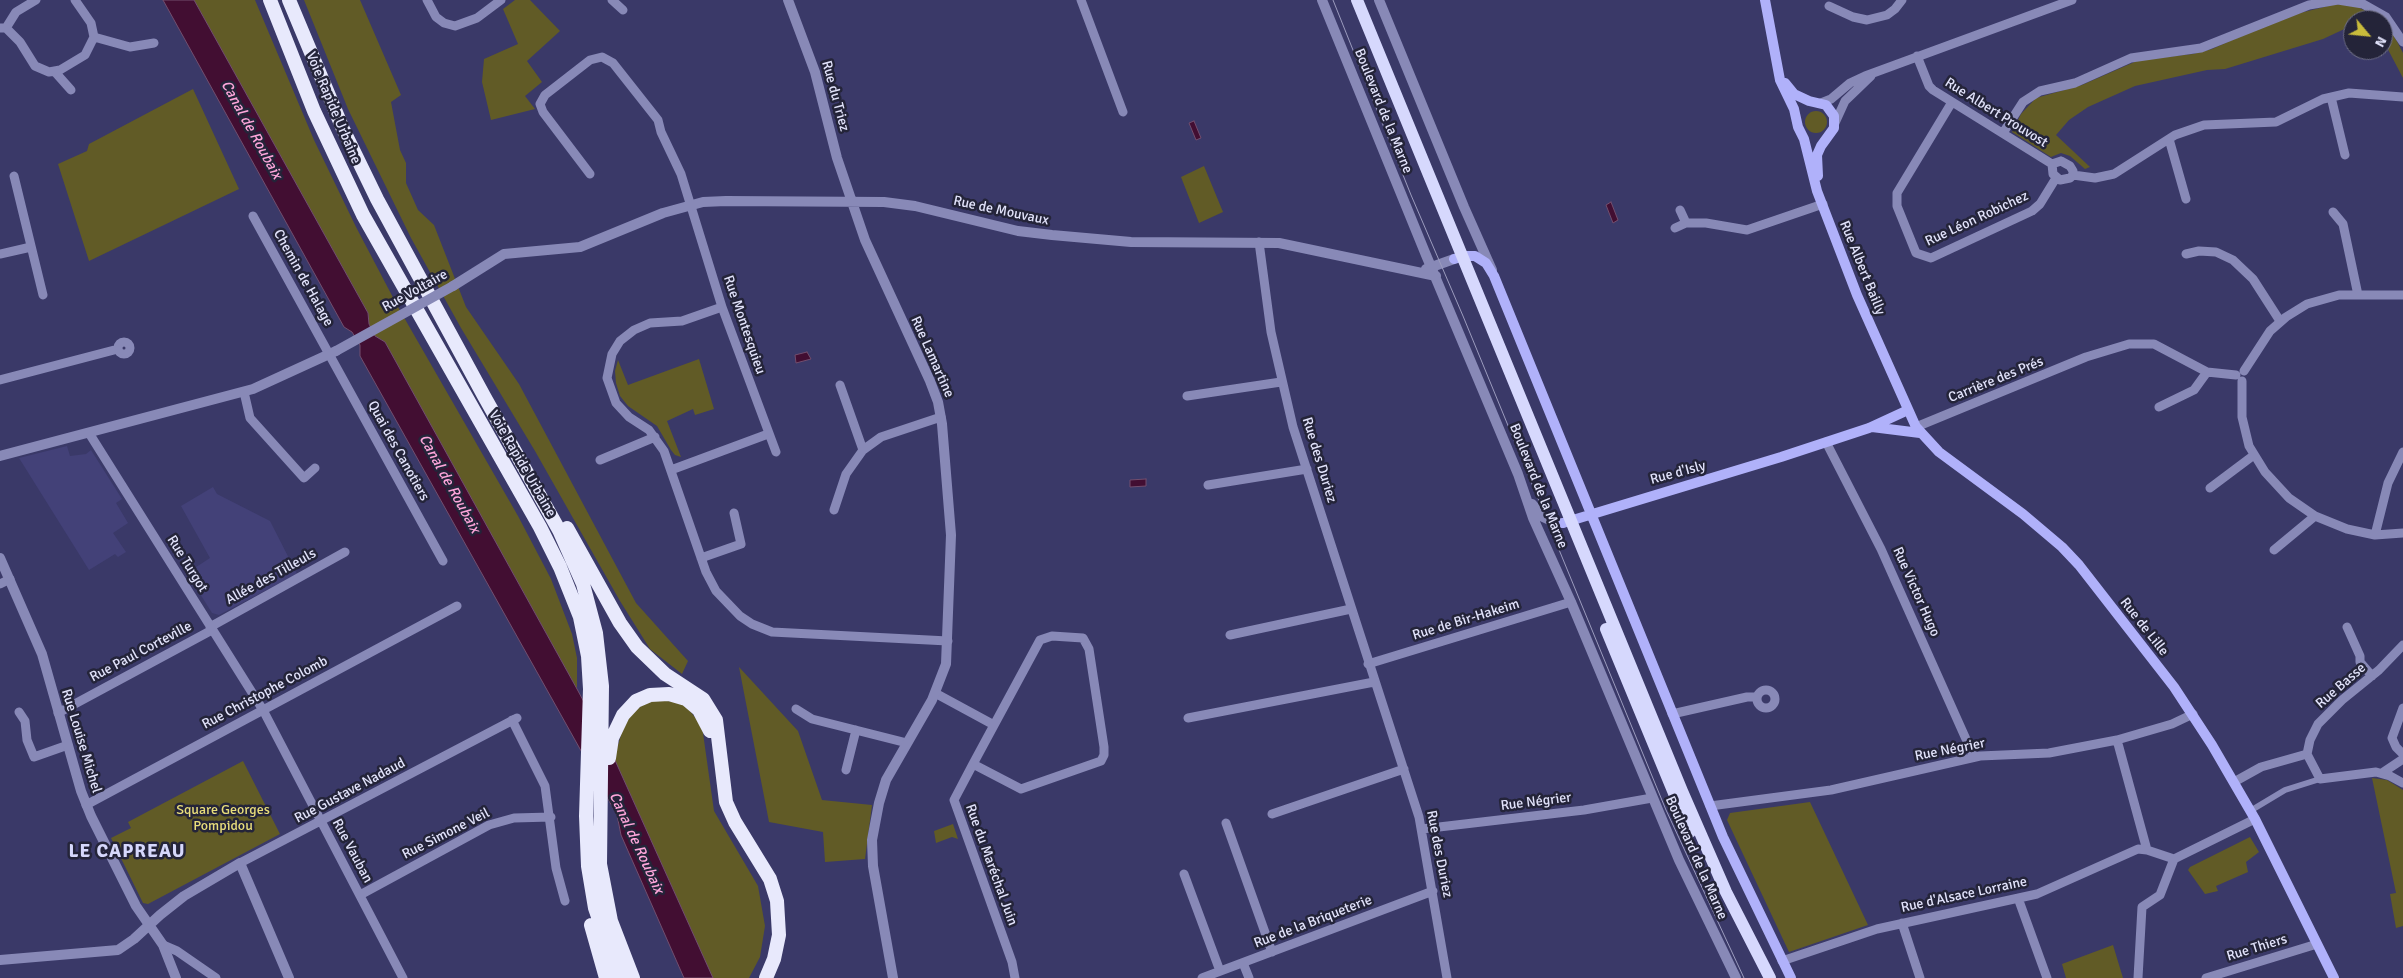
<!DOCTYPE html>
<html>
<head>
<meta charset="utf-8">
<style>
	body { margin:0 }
	#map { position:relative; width:2403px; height:978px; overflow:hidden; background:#3a3968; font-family:Signika,sans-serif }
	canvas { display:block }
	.north { position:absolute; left:2343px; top:10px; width:50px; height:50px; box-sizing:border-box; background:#242439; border:1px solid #707087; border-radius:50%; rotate:118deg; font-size:14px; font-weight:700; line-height:20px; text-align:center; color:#e2e3fb }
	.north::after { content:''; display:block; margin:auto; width:18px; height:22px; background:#c8bb3b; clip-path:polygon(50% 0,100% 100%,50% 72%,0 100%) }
</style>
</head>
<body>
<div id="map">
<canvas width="2403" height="978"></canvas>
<div class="north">N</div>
</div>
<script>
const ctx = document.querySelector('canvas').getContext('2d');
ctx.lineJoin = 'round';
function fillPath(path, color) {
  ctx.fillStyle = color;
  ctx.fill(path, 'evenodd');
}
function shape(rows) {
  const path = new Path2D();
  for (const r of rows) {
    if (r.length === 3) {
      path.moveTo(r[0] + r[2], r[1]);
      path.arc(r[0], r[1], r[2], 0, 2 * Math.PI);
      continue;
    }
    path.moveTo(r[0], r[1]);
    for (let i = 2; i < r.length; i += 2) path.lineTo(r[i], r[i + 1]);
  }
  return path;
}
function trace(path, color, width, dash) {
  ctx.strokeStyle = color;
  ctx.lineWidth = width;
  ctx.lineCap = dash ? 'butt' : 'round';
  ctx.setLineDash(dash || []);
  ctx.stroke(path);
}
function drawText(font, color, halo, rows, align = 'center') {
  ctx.font = font + ' Signika,sans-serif';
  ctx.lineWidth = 5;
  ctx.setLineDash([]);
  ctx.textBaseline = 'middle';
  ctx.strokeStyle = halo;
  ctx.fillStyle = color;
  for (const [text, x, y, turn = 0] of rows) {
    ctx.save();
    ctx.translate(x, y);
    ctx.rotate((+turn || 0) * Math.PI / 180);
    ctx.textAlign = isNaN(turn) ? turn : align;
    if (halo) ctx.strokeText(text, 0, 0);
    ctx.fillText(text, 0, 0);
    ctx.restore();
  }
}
fillPath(shape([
	[67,446,70,456,86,454,91,450,122,499,116,503,128,523,113,533,126,552,118,557,115,554,89,570,19,458],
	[213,487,217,494,270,521,297,574,219,615,212,613,187,573,210,558,181,506]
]), '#434178');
fillPath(shape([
	[194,0,255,0,314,140,356,227,398,307,518,516,551,579,572,634,577,658,577,689,385,342,375,336,369,324,368,313],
	[304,0,360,0,401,95,391,102,400,150,406,163,406,183,418,210,434,225,466,307,519,384,636,603,688,661,682,674,650,649,620,601,535,451,461,328,411,238,348,109],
	[515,0,530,0,560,31,527,61,542,82,525,96,535,109,491,120,482,82,484,59,518,44,503,9],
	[2336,4,2356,6,2383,20,2353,20,2353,25,2323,39,2225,69,2207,70,2135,86,2088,107,2069,120,2056,135,2090,167,2085,169,2070,156,2061,153,2051,157,2012,132,2021,114,2036,98,2082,85,2139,60,2193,54,2212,49,2284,17],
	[2383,20,2391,30,2403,53,2403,78,2383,40],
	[193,89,239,189,89,261,58,164,87,151,89,144],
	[1816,122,11],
	[1204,166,1223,212,1199,223,1181,177],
	[699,359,714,409,695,415,693,409,667,421,681,457,675,455,671,450,657,426,628,406,620,396,616,383,615,371,618,360,628,385],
	[739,667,798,731,822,800,872,805,865,859,825,862,823,832,769,822],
	[657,700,678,702,686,706,702,726,714,811,758,886,765,926,760,957,749,978,713,978,614,758,625,722,634,711,647,702],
	[243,761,280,834,148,904,143,903,111,838,131,828,128,822],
	[2372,778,2387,780,2403,790,2403,926,2396,928,2390,894,2396,893],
	[1810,802,1868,925,1789,952,1727,820,1730,813],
	[953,824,958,839,952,837,936,843,934,831],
	[2250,837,2259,852,2246,862,2248,872,2216,886,2218,891,2205,894,2188,870,2190,867],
	[2113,945,2123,978,2066,978,2062,964]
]), '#615b26');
const water = shape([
	[163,0,194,0,368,313,369,324,375,336,385,342,577,689,614,758,713,978,684,978,621,835,617,815,360,356,360,345,352,332,344,327,163,0],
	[1194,121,1201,138,1196,140,1189,123,1194,121],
	[1611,202,1618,220,1613,223,1606,205,1611,202],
	[807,352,811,359,796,363,795,355,807,352],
	[1146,479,1146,486,1130,487,1130,480,1146,479]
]);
fillPath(water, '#420e32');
trace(water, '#724e6e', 1);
trace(shape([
	[2250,811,2285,790,2320,779]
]), '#8889b7', 6);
trace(shape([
	[75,0,91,23,94,37,130,47,154,43],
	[427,0,436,17,444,23,455,26,477,18,501,0],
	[612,0,623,10],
	[1081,0,1123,112],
	[1829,6,1853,17,1867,20,1887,15,1895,9,1902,0],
	[1,28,6,28,16,12,36,0],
	[6,28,20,42,35,66,49,72,60,70,85,55,94,37],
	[1917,56,1929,86,1933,90,2052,164],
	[55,72,71,90],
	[2331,97,2345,155],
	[1952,102,1897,193,1897,206,1916,253,1931,258,2032,211,2040,204,2056,178],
	[1821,103,1831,99,1850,83,1865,76,2072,0],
	[1835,123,1845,101,1871,76],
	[2003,133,2023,102,2040,91,2075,83,2131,58,2201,48,2309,5,2338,0,2363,4,2386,17,2403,42],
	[2169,139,2186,199],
	[2061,161,2070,166,2073,171,2073,175,2070,178,2060,180,2053,174,2052,164,2061,161],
	[590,174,543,112,540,104,545,95,590,60,602,57,613,63,658,120,661,132,681,174,722,307,776,452],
	[2073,175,2095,178,2114,174,2175,135,2204,125,2276,122,2323,99,2349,93,2403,97],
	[14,176,43,295],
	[1680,210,1686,223,1706,223,1747,230,1823,204],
	[2333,212,2343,224,2358,295],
	[253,216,443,561],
	[1675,228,1686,223],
	[1259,242,1271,332,1293,427,1419,817,1447,978],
	[0,254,31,247],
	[2186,254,2199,251,2216,252,2233,260,2253,279,2280,321],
	[722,307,682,321,650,323,634,330,620,341,612,354,607,378,616,403,629,417,649,430,664,451,706,572,716,591,740,616,752,624,772,632,948,641],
	[124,348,6],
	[2244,371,2270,331,2286,317,2307,304,2339,295,2403,295],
	[0,380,118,349],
	[2242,381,2242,417,2249,446,2265,472,2289,498,2315,516,2347,529,2375,535,2403,533],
	[840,385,863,450],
	[244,392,250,418,304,478,315,468],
	[1187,396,1281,382],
	[2159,407,2194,390,2207,372],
	[1916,427,2086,357,2129,344,2154,344,2207,372,2236,375],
	[89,433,263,710,403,978],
	[1826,442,1881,549,1974,757],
	[600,460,655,437],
	[671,470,768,434],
	[1208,485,1307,469],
	[2210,488,2254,455],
	[834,510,846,474,863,450,881,437,941,417],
	[2375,535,2388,483,2403,452],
	[2274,550,2315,516],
	[701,558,741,544,734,513],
	[0,584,10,579],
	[210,627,345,552],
	[2347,627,2360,656,2360,662,2372,676],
	[1230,635,1351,609],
	[1368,664,1571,602],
	[1766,699,9],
	[935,693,994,725],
	[2403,708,2392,738,2396,747,2403,754],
	[796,709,812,719,907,743],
	[19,712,25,721,27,740,34,757,68,745],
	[58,713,212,630],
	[1672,714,1747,697,1757,697],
	[1188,718,1374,682],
	[512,720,545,786,556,868,565,901],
	[2117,740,2147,850],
	[2307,754,2310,740,2318,724,2342,700,2379,670,2403,645],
	[973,764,1021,789,1101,761,1104,755,1104,747,1089,649,1083,638,1052,636,1040,640,973,764,954,800,1012,962,1015,978],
	[846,770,856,730],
	[2382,773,2403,759],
	[2234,782,2261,767,2307,754,2320,779,2376,772,2390,776,2403,783],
	[86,805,457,606],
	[1710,806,1831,790,1980,756,2049,753,2117,740,2172,724,2193,714],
	[1272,814,1404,769],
	[1226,823,1272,952],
	[1422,829,1584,810,1652,798],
	[240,863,517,718],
	[1184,874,1220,971],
	[360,895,489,825,514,818,551,817],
	[2018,898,2047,978],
	[1902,923,1920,978],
	[163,945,177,951,216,978],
	[1782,961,1877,929,2037,894,2138,849,2147,850,2174,859,2255,819],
	[1243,963,1249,978],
	[1202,978,1433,891],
	[2138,978,2142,907,2160,895,2174,859],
	[2206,978,2317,944]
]), '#8889b7', 9);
trace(shape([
	[788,0,815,72,837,158,865,240,930,381,938,402,942,424,951,535,946,664,932,700,886,780,879,803,872,840,873,866,893,978],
	[1322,0,1426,255,1518,474,1533,518,1571,602,1679,860,1736,978],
	[1379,0,1464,207,1492,270],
	[1426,269,1454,259],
	[453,286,504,254,580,247,663,213,703,202,726,201,884,202,915,206,1018,231,1052,235,1131,242,1279,243,1436,276],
	[0,456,253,389,336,351],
	[1532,504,1543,517,1556,523,1563,523],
	[0,558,42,654,81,791,91,816,136,906,163,945,176,978],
	[0,960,118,950,134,939,160,915,184,896,240,863,289,978]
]), '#8889b7', 10);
trace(shape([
	[1765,0,1780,80,1794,109,1798,127,1804,139,1817,191,1857,295,1916,427,1939,452,2023,514,2062,547,2079,565,2174,687,2212,745,2255,819,2334,978],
	[1785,83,1794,94,1809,101,1826,105,1834,116,1834,128,1821,146,1817,155,1818,176],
	[1454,259,1465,256,1475,256,1486,263,1494,276,1723,837,1791,978],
	[1872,427,1920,433],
	[1563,523,1781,457,1869,428,1908,410]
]), '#b0b1fa', 10);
trace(shape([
	[1357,0,1682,791,1726,892,1770,978],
	[1606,629,1690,832]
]), '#d6d8fd', 12);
trace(shape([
	[270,0,314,111,363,215,540,527,560,567,580,617,588,656,590,689,586,816,588,866,595,908,619,978],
	[289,0,343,129,377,199,484,396,559,530,583,584,596,633,602,686,600,864,611,921,633,978],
	[567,528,620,623,637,647,665,674,703,699,716,720,726,802,735,822,770,879,777,901,779,935,774,959,766,978],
	[609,758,612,738,623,715,636,701,650,695,669,694,686,699,699,710,710,731],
	[591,925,606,978]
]), '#e8e9fc', 14);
trace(shape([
	[1333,0,1411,195,1463,316,1666,810,1744,978]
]), '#9c9cbe', 1);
trace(shape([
	[336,351,453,286]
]), '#8889b7', 10);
drawText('14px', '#e2e3fb', '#242439', [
	["Rue du Triez",835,96,75],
	["Voie Rapide Urbaine",333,108,67],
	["Boulevard de la Marne",1383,111,68],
	["Rue Albert Prouvost",1996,113,32],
	["Rue de Mouvaux",1001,211,12],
	["Rue Léon Robichez",1977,219,-25],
	["Rue Albert Bailly",1862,268,68],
	["Chemin de Halage",303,278,61],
	["Rue Voltaire",415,291,-29],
	["Rue Montesquieu",744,325,71],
	["Rue Lamartine",932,357,66],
	["Carrière des Prés",1996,380,-22],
	["Quai des Canotiers",398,451,61],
	["Rue des Duriez",1319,460,73],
	["Voie Rapide Urbaine",522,464,60],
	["Rue d'Isly",1678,473,-15],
	["Boulevard de la Marne",1538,486,68],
	["Rue Turgot",187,564,58],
	["Allée des Tilleuls",271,577,-29],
	["Rue Victor Hugo",1916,592,66],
	["Rue de Bir-Hakeim",1466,620,-17],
	["Rue de Lille",2144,627,52],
	["Rue Paul Corteville",141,652,-28],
	["Rue Basse",2341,686,-41],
	["Rue Christophe Colomb",265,693,-28],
	["Rue Louise Michel",81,741,73],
	["Rue Négrier",1950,750,-11],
	["Rue Gustave Nadaud",350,791,-28],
	["Rue Négrier",1536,802,-7],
	["Rue Simone Veil",446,834,-27],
	["Rue Vauban",352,851,62],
	["Rue des Duriez",1439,854,79],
	["Boulevard de la Marne",1696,858,66],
	["Rue du Maréchal Juin",991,865,70],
	["Rue d'Alsace Lorraine",1964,895,-12],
	["Rue de la Briqueterie",1313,922,-21],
	["Rue Thiers",2257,948,-17]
]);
drawText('14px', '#e9de7b', '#242439', [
	["Square Georges",223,810],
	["Pompidou",223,826]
]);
drawText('italic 15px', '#fda5da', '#242439', [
	["Canal de Roubaix",251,130,61],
	["Canal de Roubaix",449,484,61],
	["Canal de Roubaix",636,843,65]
]);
ctx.letterSpacing = '1px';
drawText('bold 19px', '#d6d8fb', '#242439', [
	["LE CAPREAU",127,852]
]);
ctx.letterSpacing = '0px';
</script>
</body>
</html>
